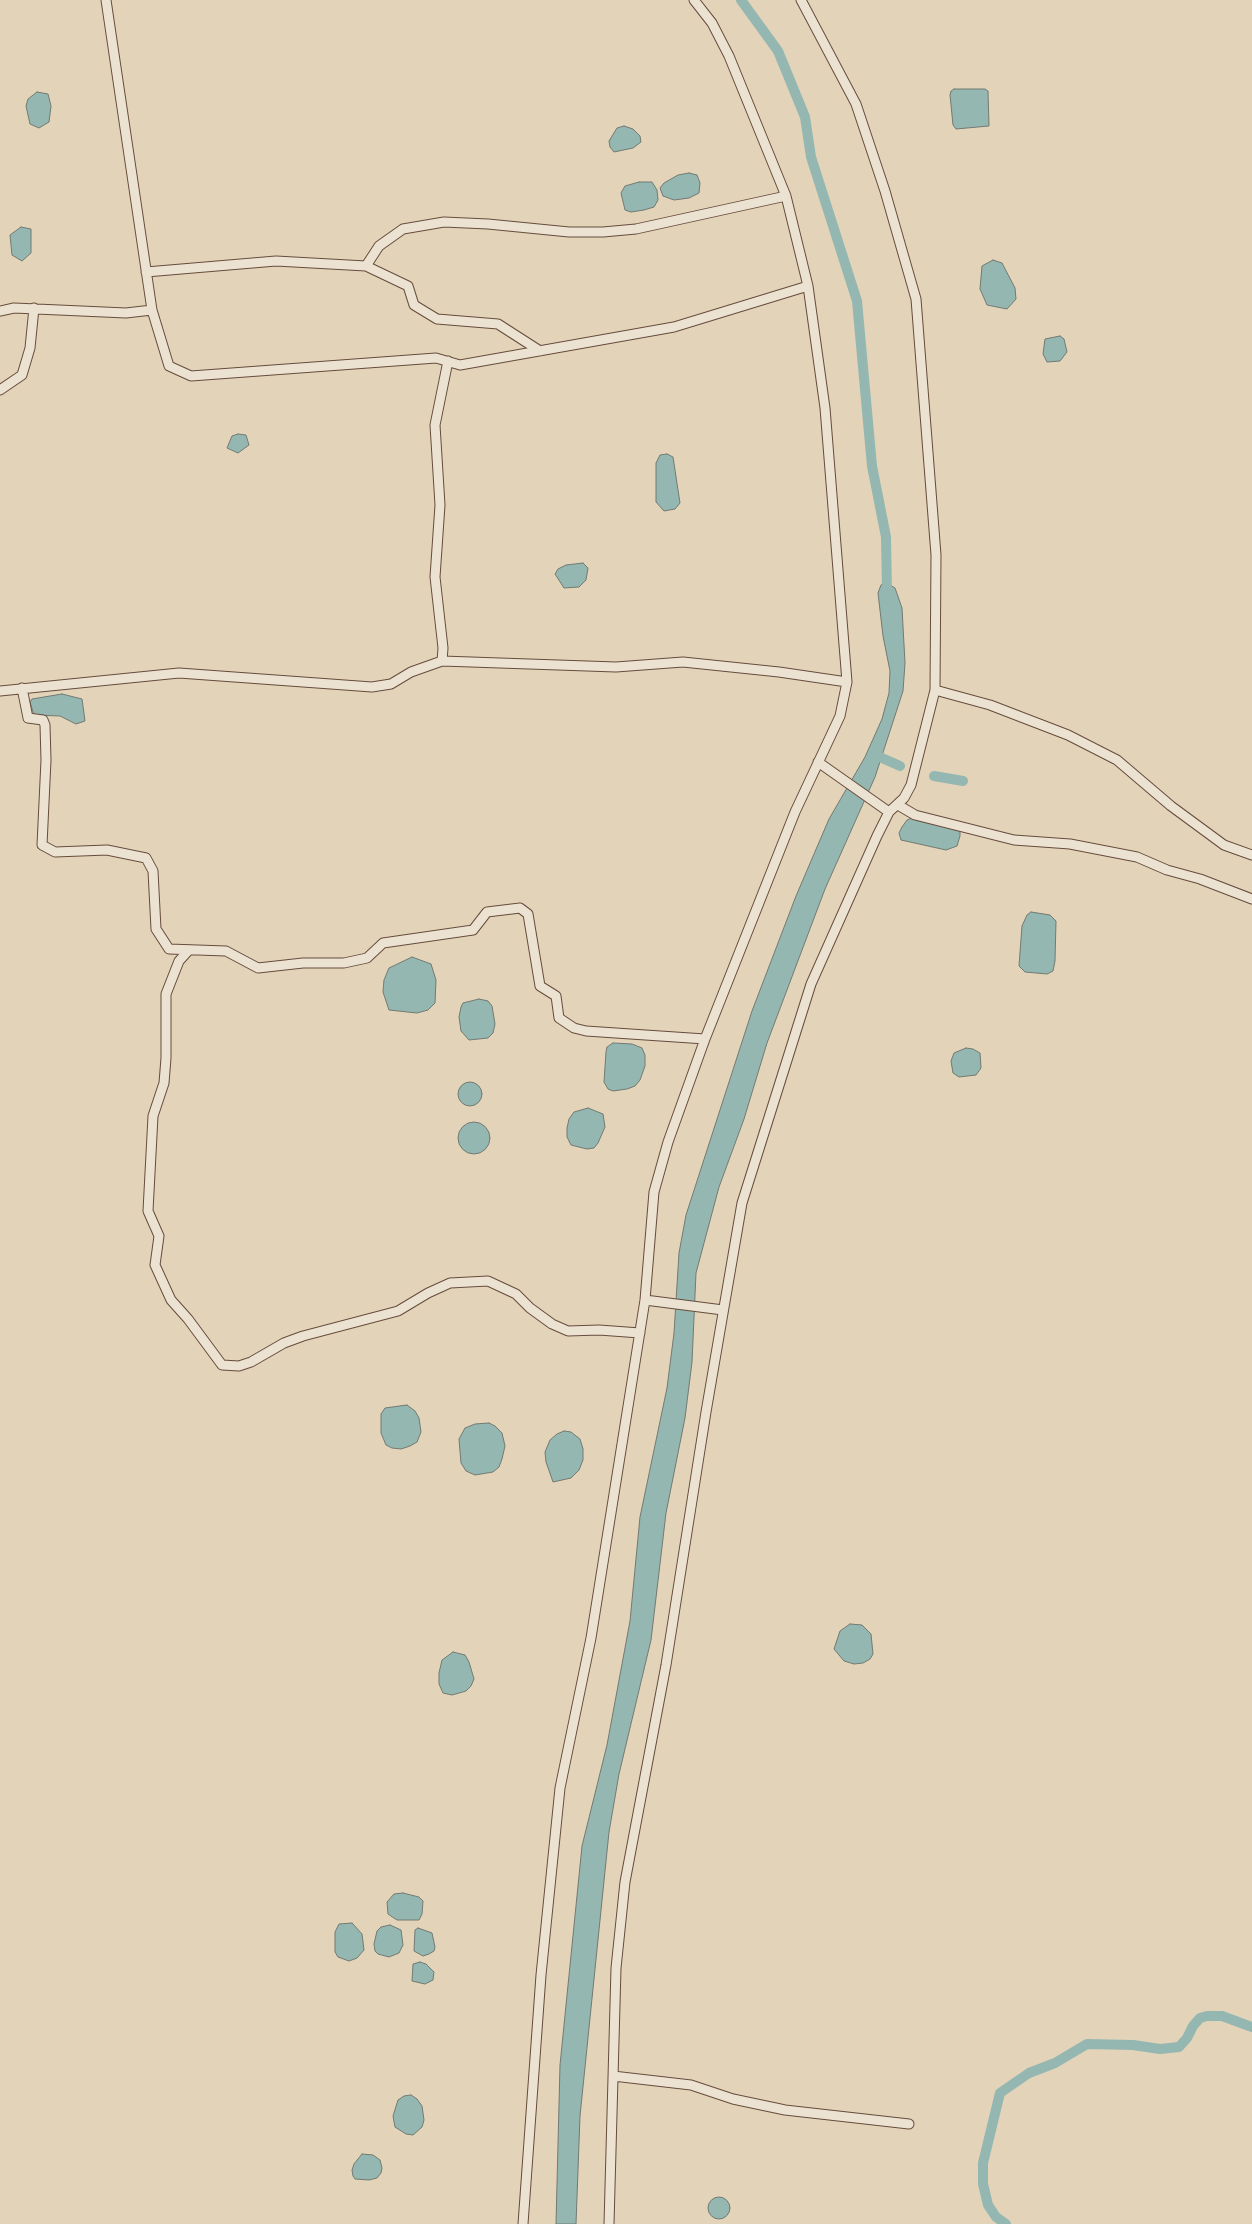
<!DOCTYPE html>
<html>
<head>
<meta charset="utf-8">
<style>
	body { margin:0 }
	canvas { display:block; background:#e2d3b9 }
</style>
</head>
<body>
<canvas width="1252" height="2224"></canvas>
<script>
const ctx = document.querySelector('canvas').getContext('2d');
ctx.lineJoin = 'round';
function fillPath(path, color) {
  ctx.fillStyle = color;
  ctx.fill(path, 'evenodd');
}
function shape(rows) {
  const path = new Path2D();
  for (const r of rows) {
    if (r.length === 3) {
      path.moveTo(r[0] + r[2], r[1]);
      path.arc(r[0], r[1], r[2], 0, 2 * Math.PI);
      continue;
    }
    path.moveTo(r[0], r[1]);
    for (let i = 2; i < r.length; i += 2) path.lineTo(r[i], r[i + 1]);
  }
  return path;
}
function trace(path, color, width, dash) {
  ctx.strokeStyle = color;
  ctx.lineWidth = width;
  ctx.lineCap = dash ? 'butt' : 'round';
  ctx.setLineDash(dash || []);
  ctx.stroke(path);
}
const water = shape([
	[954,89,985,89,988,91,989,126,956,129,953,125,950,95,951,91,954,89],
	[37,92,48,94,51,106,49,122,39,128,30,124,26,106,28,99,37,92],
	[624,126,633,129,640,136,641,142,633,148,614,152,610,147,609,141,617,128,624,126],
	[689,173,697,175,700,183,699,193,689,198,674,200,663,196,660,188,664,183,678,175,689,173],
	[639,182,652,182,657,190,658,200,654,207,644,210,631,212,625,210,621,193,625,186,639,182],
	[21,227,31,229,31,253,22,261,12,255,10,235,21,227],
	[993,260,1002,263,1015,288,1016,299,1007,309,987,305,980,289,982,266,993,260],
	[1060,336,1064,339,1067,352,1060,361,1047,362,1043,354,1045,339,1060,336],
	[238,434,246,435,249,445,238,453,227,448,232,436,238,434],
	[667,454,673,457,680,503,675,509,664,511,656,502,656,463,660,455,667,454],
	[583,563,588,568,586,580,579,587,564,588,555,574,558,569,566,565,583,563],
	[885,582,895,588,902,608,905,663,903,691,875,777,825,889,767,1043,744,1119,719,1187,696,1273,692,1362,685,1418,666,1513,651,1640,619,1774,609,1832,580,2116,576,2224,556,2224,560,2065,582,1846,607,1745,630,1621,640,1517,667,1388,674,1333,679,1253,686,1215,752,1011,796,896,829,819,865,757,882,719,889,693,890,671,883,636,878,593,881,585,885,582],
	[62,694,82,699,85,721,76,724,60,716,34,715,30,702,32,699,62,694],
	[915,817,956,828,960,831,960,836,957,846,946,850,901,840,899,833,902,827,907,820,915,817],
	[1031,912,1050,915,1056,921,1055,961,1053,971,1047,974,1025,972,1019,966,1022,926,1027,915,1031,912],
	[412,957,431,964,436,980,435,1003,428,1010,417,1013,389,1010,383,992,384,980,389,968,412,957],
	[479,999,488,1001,492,1006,495,1024,493,1033,488,1038,469,1040,461,1031,459,1017,461,1007,463,1003,479,999],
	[613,1043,632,1044,642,1048,645,1055,645,1066,640,1080,635,1086,627,1089,613,1091,608,1089,604,1082,606,1052,607,1047,613,1043],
	[966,1048,973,1049,980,1053,981,1068,976,1075,959,1077,953,1073,951,1061,954,1053,966,1048],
	[470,1094,12],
	[588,1108,603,1114,605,1127,598,1143,594,1148,587,1149,571,1145,567,1137,567,1128,569,1119,574,1112,588,1108],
	[474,1138,16],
	[407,1405,415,1411,419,1418,421,1432,417,1442,410,1446,401,1449,392,1448,386,1445,381,1433,381,1414,385,1408,407,1405],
	[489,1423,495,1426,502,1433,505,1446,502,1459,499,1467,493,1472,475,1475,466,1471,461,1463,459,1439,465,1428,475,1424,489,1423],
	[564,1431,571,1432,580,1439,583,1449,583,1460,579,1470,571,1478,553,1482,546,1462,545,1452,550,1440,557,1434,564,1431],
	[850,1624,862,1625,871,1634,873,1654,870,1659,863,1663,854,1664,844,1661,834,1649,840,1631,850,1624],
	[453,1652,465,1655,469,1662,474,1679,471,1686,466,1691,452,1695,443,1693,439,1684,439,1673,442,1660,453,1652],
	[403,1893,419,1897,423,1901,422,1914,419,1920,397,1920,388,1914,387,1902,394,1894,403,1893],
	[352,1923,362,1934,364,1950,357,1958,349,1961,338,1957,335,1952,335,1932,339,1924,352,1923],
	[390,1925,401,1930,403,1945,399,1953,389,1957,378,1954,375,1951,374,1944,377,1931,381,1927,390,1925],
	[418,1928,432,1933,435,1947,434,1951,429,1954,423,1956,414,1951,415,1930,418,1928],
	[420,1962,426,1964,434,1972,433,1980,425,1984,412,1981,413,1964,420,1962],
	[411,2095,417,2099,422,2106,424,2120,422,2127,413,2135,406,2134,395,2127,393,2116,398,2100,404,2096,411,2095],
	[362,2154,373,2155,380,2160,382,2168,381,2173,377,2178,369,2180,355,2179,353,2176,352,2170,354,2164,362,2154],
	[719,2208,11]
]);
fillPath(water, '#95b7b1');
trace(water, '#727a72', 1);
trace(shape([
	[741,0,778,51,805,117,811,157,857,301,872,466,886,537,887,594],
	[873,754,900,766],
	[934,776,963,781],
	[1006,2224,996,2217,988,2205,983,2184,983,2163,1000,2093,1029,2073,1055,2063,1087,2044,1133,2045,1160,2049,1179,2047,1187,2038,1193,2026,1200,2018,1207,2016,1222,2016,1252,2027]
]), '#95b7b1', 10);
const minor = shape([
	[106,0,152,310,169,366,191,376,436,358,460,365,674,327,808,286],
	[366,266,379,246,403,229,444,222,488,224,569,232,603,232,636,229,786,196],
	[146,272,276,261,366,266,408,286,414,305,437,319,498,324,540,351],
	[0,311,14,308,126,313,152,310],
	[0,390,22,375,30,348,34,308],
	[442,661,443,648,435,577,440,505,435,425,448,361],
	[22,688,28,718,43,720,45,725,46,760,42,845,55,852,107,850,146,858,153,871,156,929,169,949,226,951,258,968,303,963,344,963,367,958,383,943,473,930,487,912,520,908,528,914,540,986,556,996,559,1018,574,1028,586,1031,705,1039],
	[935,690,990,705,1068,735,1117,760,1171,806,1224,845,1252,855],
	[0,691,179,673,372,687,391,684,411,672,442,661,616,667,683,662,779,672,847,682],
	[818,762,889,812],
	[898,805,915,815,1014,840,1070,844,1137,857,1167,870,1200,879,1252,899],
	[189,950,179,961,166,994,166,1058,164,1083,153,1116,148,1211,159,1236,155,1265,171,1300,188,1319,222,1365,239,1366,251,1362,284,1343,303,1336,398,1311,428,1293,450,1283,488,1281,516,1294,530,1308,552,1324,568,1331,599,1330,640,1333],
	[645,1300,723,1310],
	[613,2076,691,2085,733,2099,785,2110,909,2124],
	[523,2224,541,1975,560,1788,591,1638,645,1300,654,1192,668,1142,705,1039,795,812,840,716,847,682,825,408,808,286,786,196,729,56,712,23,694,0],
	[609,2224,616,1968,625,1882,666,1665,706,1412,742,1203,811,984,877,836,889,812,904,798,911,785,935,690,936,555,916,299,885,191,856,104,801,0]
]);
trace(minor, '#674c3c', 11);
trace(minor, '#ece2d2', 9);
</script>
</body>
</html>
